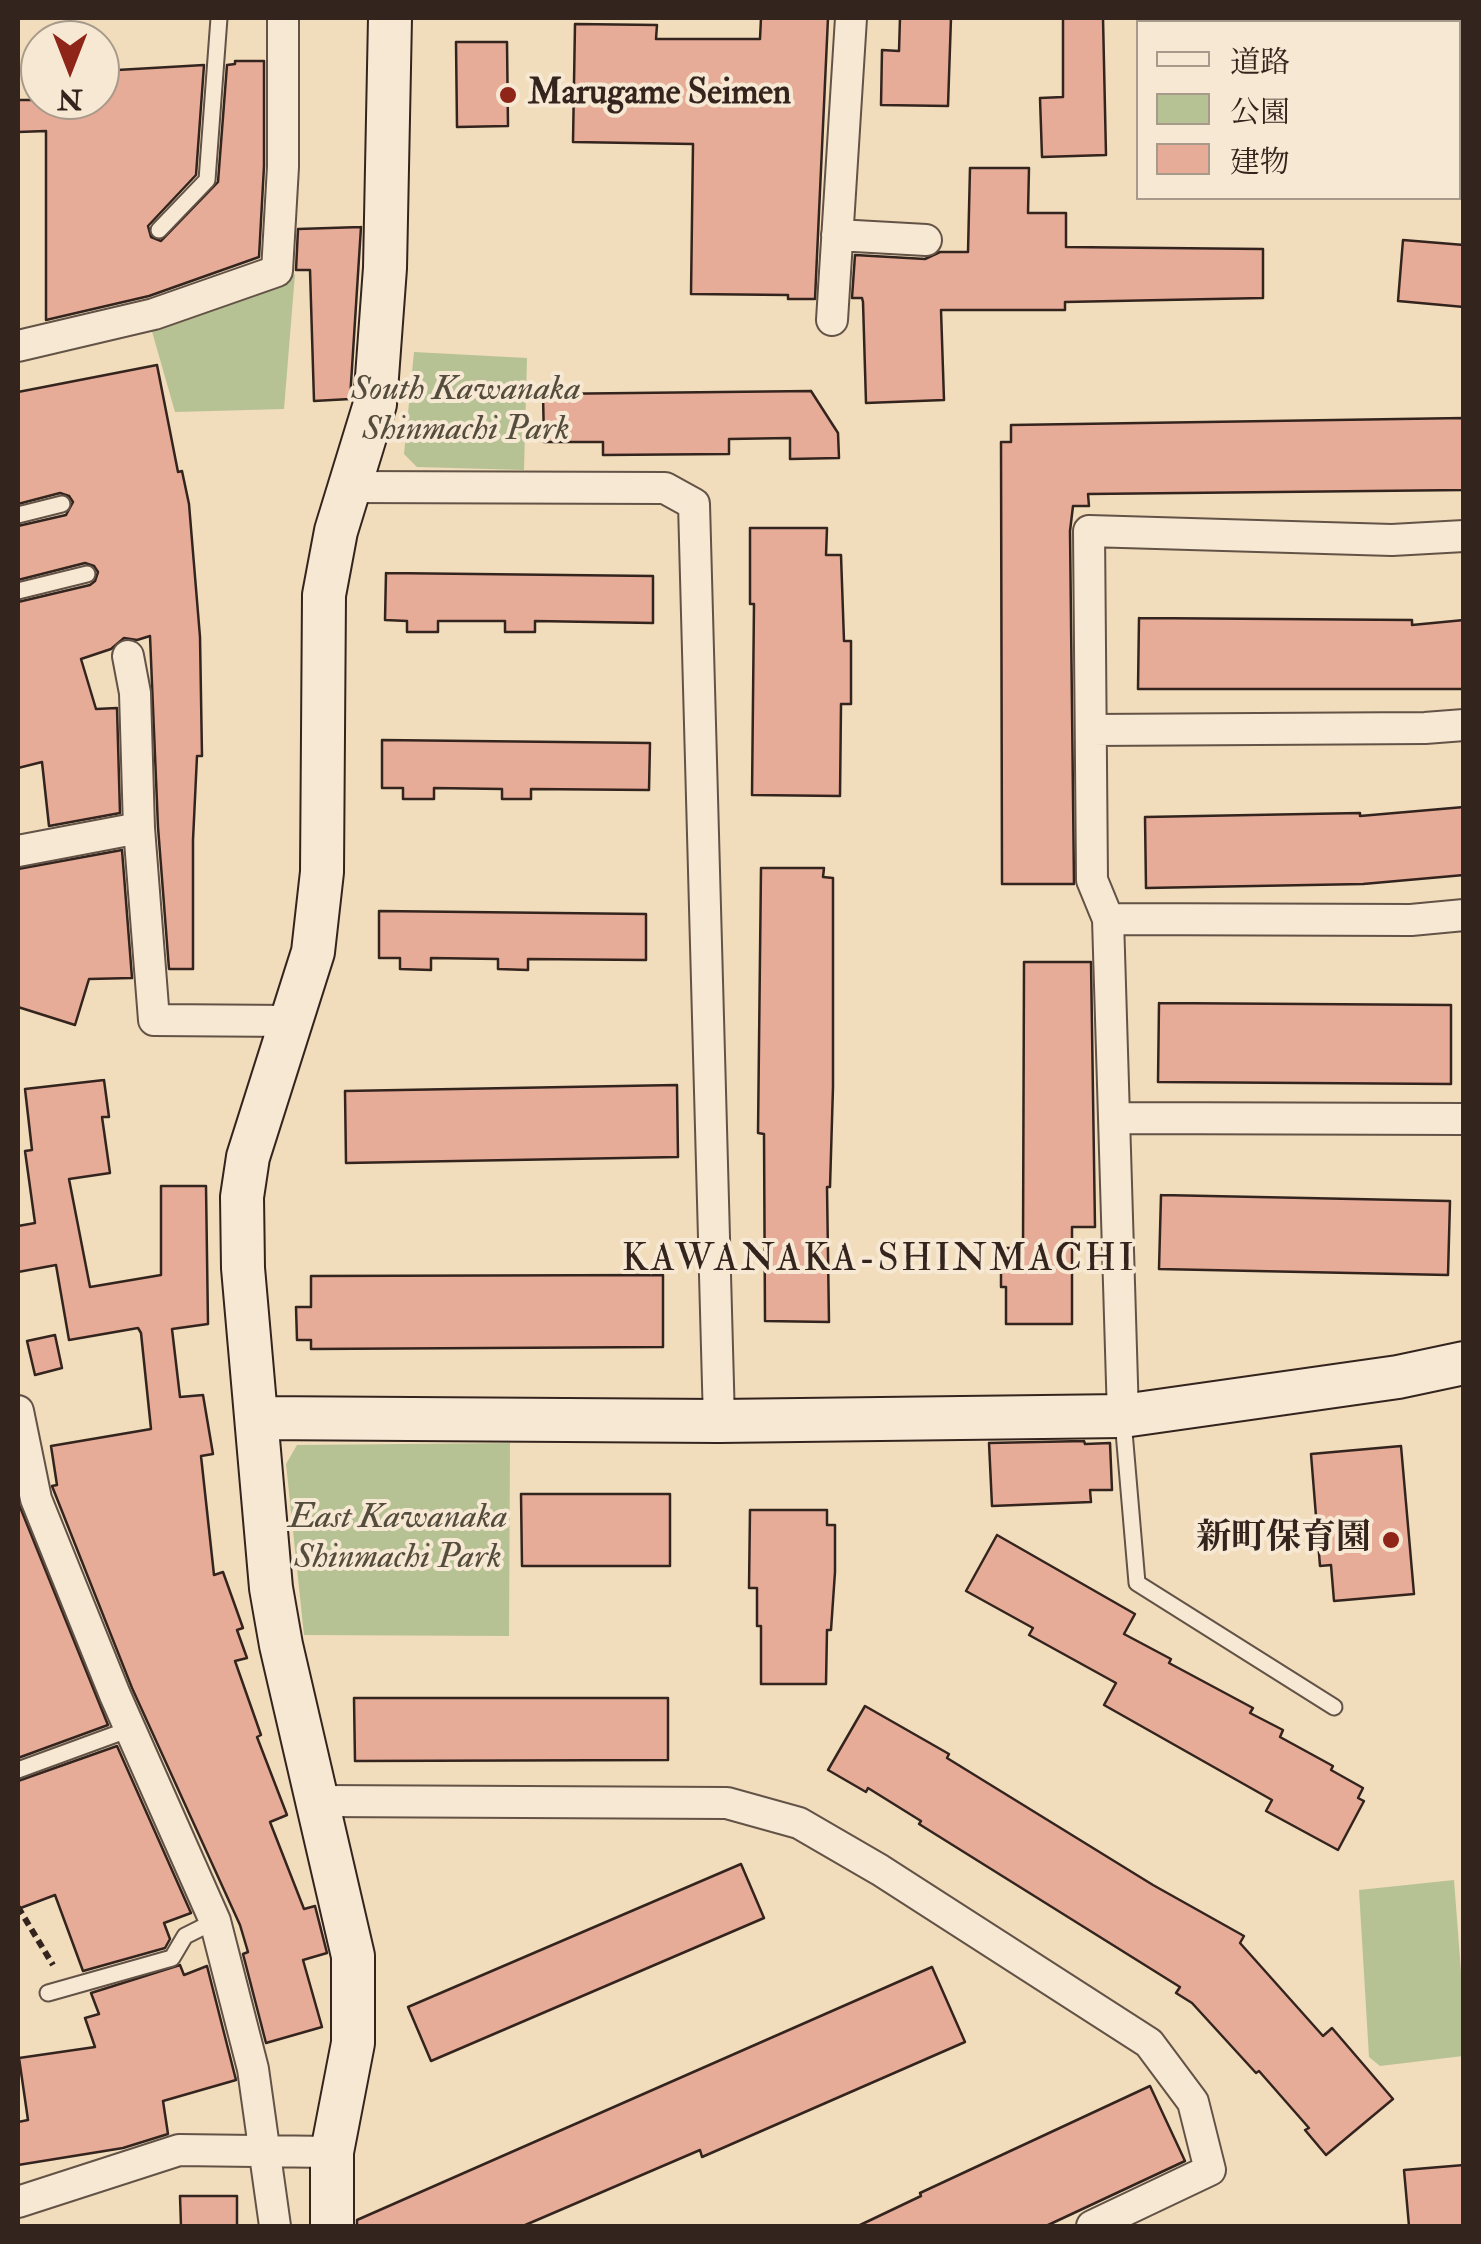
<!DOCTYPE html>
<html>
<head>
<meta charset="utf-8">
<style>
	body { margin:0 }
	#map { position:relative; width:1481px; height:2244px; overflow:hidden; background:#f1dcbc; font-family:"IM FELL Double Pica","Noto Serif JP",serif }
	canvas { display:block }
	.frame { position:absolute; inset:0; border:20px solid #34241e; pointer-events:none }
	.legend { position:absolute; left:1136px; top:20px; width:325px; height:180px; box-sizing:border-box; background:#f6e8d3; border:2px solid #a89a8b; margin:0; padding:12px 18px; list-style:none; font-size:30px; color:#34241e }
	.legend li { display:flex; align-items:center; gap:20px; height:50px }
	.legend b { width:50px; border:2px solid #a89a8b }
	.north { position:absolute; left:20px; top:20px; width:100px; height:100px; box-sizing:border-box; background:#f6e8d3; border:2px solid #a89a8b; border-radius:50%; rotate:180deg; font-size:28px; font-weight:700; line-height:40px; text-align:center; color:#34241e }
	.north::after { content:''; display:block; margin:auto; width:35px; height:45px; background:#8f2418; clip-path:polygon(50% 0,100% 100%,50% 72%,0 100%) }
</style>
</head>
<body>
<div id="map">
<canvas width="1481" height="2244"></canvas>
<div class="frame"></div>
<ul class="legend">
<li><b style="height:12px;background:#f6e8d3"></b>道路</li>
<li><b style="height:28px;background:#b6c294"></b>公園</li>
<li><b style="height:28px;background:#e6ac98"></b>建物</li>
</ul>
<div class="north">N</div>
</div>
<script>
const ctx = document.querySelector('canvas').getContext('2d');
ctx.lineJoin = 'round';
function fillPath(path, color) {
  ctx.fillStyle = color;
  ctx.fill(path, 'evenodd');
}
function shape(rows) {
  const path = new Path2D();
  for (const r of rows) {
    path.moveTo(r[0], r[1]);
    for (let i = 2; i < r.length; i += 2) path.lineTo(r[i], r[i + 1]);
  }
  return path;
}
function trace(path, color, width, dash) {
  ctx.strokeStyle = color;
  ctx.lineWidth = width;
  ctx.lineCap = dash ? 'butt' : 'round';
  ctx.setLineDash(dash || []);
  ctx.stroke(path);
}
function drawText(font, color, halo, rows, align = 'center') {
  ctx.font = font + ' "IM FELL Double Pica","Noto Serif JP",serif';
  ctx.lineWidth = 8;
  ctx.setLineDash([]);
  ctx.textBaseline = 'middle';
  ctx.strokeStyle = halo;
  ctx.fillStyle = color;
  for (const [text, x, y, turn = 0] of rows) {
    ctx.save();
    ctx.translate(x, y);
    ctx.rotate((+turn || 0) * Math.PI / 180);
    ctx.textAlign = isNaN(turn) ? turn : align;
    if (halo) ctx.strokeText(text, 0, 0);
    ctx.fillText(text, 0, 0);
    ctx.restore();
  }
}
fillPath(shape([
	[295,274,284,409,175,412,151,328],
	[414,352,527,358,524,470,417,467,404,454],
	[510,1443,509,1636,304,1635,286,1464,297,1445],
	[1454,1880,1463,1998,1463,2056,1380,2066,1369,2057,1359,1890]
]), '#b6c294');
const building = shape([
	[761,18,828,18,815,299,788,299,788,295,691,294,693,144,573,142,575,24,657,25,656,39,760,39,761,18],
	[900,18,951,18,948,106,881,105,882,50,899,51,900,18],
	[1063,18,1103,18,1106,155,1042,157,1040,98,1063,97,1063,18],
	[456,42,507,42,508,126,457,127,456,42],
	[235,61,264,61,264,166,259,257,149,296,46,320,46,131,18,132,18,100,100,100,100,71,204,65,196,175,148,226,151,237,161,241,218,182,227,65,235,64,235,61],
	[970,168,1029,168,1028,213,1066,213,1066,247,1263,249,1263,298,1065,302,1065,310,941,310,944,400,866,403,863,302,862,298,852,298,855,255,925,259,940,252,968,252,970,168],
	[361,227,350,399,314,401,310,270,296,270,298,229,361,227],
	[1403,240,1464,245,1464,307,1398,301,1403,240],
	[157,365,178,472,182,471,189,504,200,637,202,756,197,756,193,840,193,969,169,969,158,827,150,636,137,640,124,638,111,649,81,659,96,709,117,708,120,813,49,826,42,762,18,768,18,602,90,585,95,581,98,572,94,566,85,563,18,580,18,526,66,515,73,502,69,496,60,493,18,504,18,392,157,365],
	[811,391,838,433,839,458,790,459,790,438,729,439,729,454,603,455,603,442,544,442,543,394,811,391],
	[1464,418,1464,490,1088,494,1089,506,1073,506,1070,531,1074,884,1002,884,1001,442,1011,442,1011,425,1464,418],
	[750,528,827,528,826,555,841,555,844,641,851,641,851,704,841,704,840,796,752,795,754,604,750,604,750,528],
	[386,573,653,576,653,623,535,621,535,632,505,632,505,621,438,621,438,632,407,632,407,621,385,620,386,573],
	[1139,618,1412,620,1412,625,1464,620,1464,689,1138,689,1139,618],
	[382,740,650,743,649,790,531,789,531,799,502,799,502,789,434,788,434,799,403,799,403,788,382,788,382,740],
	[1464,807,1464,875,1363,884,1146,888,1145,817,1360,813,1360,816,1464,807],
	[122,850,132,978,89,979,75,1025,18,1007,18,869,122,850],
	[761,868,824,868,823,877,833,878,833,1087,830,1187,827,1187,829,1322,765,1321,764,1134,758,1133,761,868],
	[379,911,646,914,646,960,528,959,528,970,498,969,498,959,431,958,431,970,400,969,400,958,379,958,379,911],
	[1024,962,1091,962,1095,1227,1072,1227,1072,1324,1006,1324,1006,1287,1001,1287,1001,1248,1023,1248,1024,962],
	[1159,1003,1451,1005,1451,1084,1158,1082,1159,1003],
	[104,1080,109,1117,102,1117,110,1173,69,1179,90,1287,161,1275,161,1186,206,1186,208,1324,172,1329,180,1397,203,1395,213,1454,201,1456,214,1575,223,1572,243,1628,237,1630,247,1658,235,1661,261,1735,257,1737,287,1815,270,1822,304,1909,315,1906,327,1953,303,1960,322,2027,266,2043,243,1954,248,1952,240,1925,132,1688,52,1486,57,1485,51,1446,151,1429,141,1333,138,1328,69,1340,56,1265,18,1272,18,1226,35,1223,25,1151,32,1150,25,1089,104,1080],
	[677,1085,678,1157,346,1163,345,1091,677,1085],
	[1161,1195,1450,1201,1448,1275,1159,1269,1161,1195],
	[663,1275,663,1347,311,1349,311,1340,297,1340,296,1307,311,1307,311,1276,663,1275],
	[55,1335,62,1368,35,1375,27,1341,55,1335],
	[1084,1441,1085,1444,1110,1443,1112,1490,1090,1490,1091,1502,992,1506,989,1443,1084,1441],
	[1401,1446,1414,1594,1334,1601,1331,1565,1320,1566,1311,1454,1401,1446],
	[521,1494,670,1494,670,1566,522,1566,521,1494],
	[18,1502,108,1725,18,1758,18,1502],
	[750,1510,827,1510,827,1525,835,1525,835,1572,831,1630,827,1630,826,1684,761,1684,761,1626,757,1626,757,1588,749,1588,750,1510],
	[997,1535,1135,1614,1124,1634,1171,1659,1169,1663,1253,1708,1250,1713,1283,1730,1280,1737,1333,1766,1331,1770,1363,1788,1358,1798,1364,1801,1338,1850,1266,1811,1272,1800,1104,1705,1116,1683,1029,1635,1033,1628,966,1591,997,1535],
	[354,1698,668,1698,668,1760,355,1761,354,1698],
	[865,1706,949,1754,947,1758,1153,1885,1244,1936,1240,1943,1323,2036,1332,2028,1393,2099,1326,2155,1305,2130,1309,2128,1259,2071,1256,2073,1192,2003,1176,1993,1180,1987,919,1824,921,1821,868,1788,866,1792,828,1770,865,1706],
	[117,1746,191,1913,164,1923,170,1939,165,1948,83,1971,55,1895,18,1909,18,1781,117,1746],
	[741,1864,764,1918,431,2061,408,2007,741,1864],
	[180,1965,184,1975,207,1966,236,2080,163,2101,168,2134,123,2148,18,2165,18,2122,28,2120,19,2058,95,2047,85,2018,99,2014,91,1993,180,1965],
	[932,1967,965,2042,702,2157,700,2150,523,2226,357,2226,357,2220,932,1967],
	[1150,2086,1185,2161,1046,2226,858,2226,921,2196,920,2193,1150,2086],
	[1464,2165,1464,2226,1409,2226,1404,2170,1464,2165],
	[180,2196,237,2196,237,2226,181,2226,180,2196]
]);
fillPath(building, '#e6ac98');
trace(building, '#34241e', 2.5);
const lane = shape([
	[159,230,207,180,219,18],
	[18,515,62,504],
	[18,591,87,574],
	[1123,1420,1137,1583,1334,1707],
	[18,1770,130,1729],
	[48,1993,172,1958,185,1936,215,1921]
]);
const street = shape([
	[837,235,926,240],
	[832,320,851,18],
	[18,346,154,314,277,271,283,167,283,18],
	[349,487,665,488,694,504,719,1421],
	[128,656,135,693,139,828,154,1020,292,1021],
	[1091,730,1425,728,1464,725],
	[18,851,139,828],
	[1108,919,1411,920,1464,915],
	[1114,1118,1464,1119],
	[18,1411,36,1499,115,1695,215,1921,253,2069,275,2226],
	[1123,1416,1108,919,1092,880,1089,531,1392,540,1464,536],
	[319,1801,727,1803,799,1823,880,1870,1149,2043,1193,2102,1210,2170,1092,2226],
	[18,2202,179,2150,332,2152]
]);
const secondary = shape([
	[257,1418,719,1421,1123,1416,1398,1377,1464,1363],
	[332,2226,332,2152,353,2043,353,1956,281,1645,271,1588,243,1268,242,1197,248,1157,313,952,322,872,324,595,336,531,375,404,385,268,390,18]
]);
trace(lane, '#635246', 19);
trace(street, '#635246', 34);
trace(secondary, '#34241e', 46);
trace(shape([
	[18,1907,53,1965]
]), '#34241e', 6, [8, 5]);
trace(lane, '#f6e8d3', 15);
trace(street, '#f6e8d3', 30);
trace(secondary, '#f6e8d3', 42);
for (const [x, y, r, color] of [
	[508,95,10,"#8f2418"],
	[1391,1540,10,"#8f2418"]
]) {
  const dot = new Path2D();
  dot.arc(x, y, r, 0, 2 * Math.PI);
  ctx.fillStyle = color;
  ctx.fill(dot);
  trace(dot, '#f6e8d3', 4);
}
drawText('bold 35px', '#34241e', '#f6e8d3', [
	["Marugame Seimen",528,95],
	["新町保育園",1371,1540,"right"]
], 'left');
drawText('italic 35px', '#544c3c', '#f6e8d3', [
	["South Kawanaka",466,391],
	["Shinmachi Park",466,431],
	["East Kawanaka",398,1519],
	["Shinmachi Park",398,1559]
]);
ctx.letterSpacing = '2.5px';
drawText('38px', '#34241e', '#f6e8d3', [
	["KAWANAKA-SHINMACHI",879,1262]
]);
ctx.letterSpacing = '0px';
</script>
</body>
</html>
